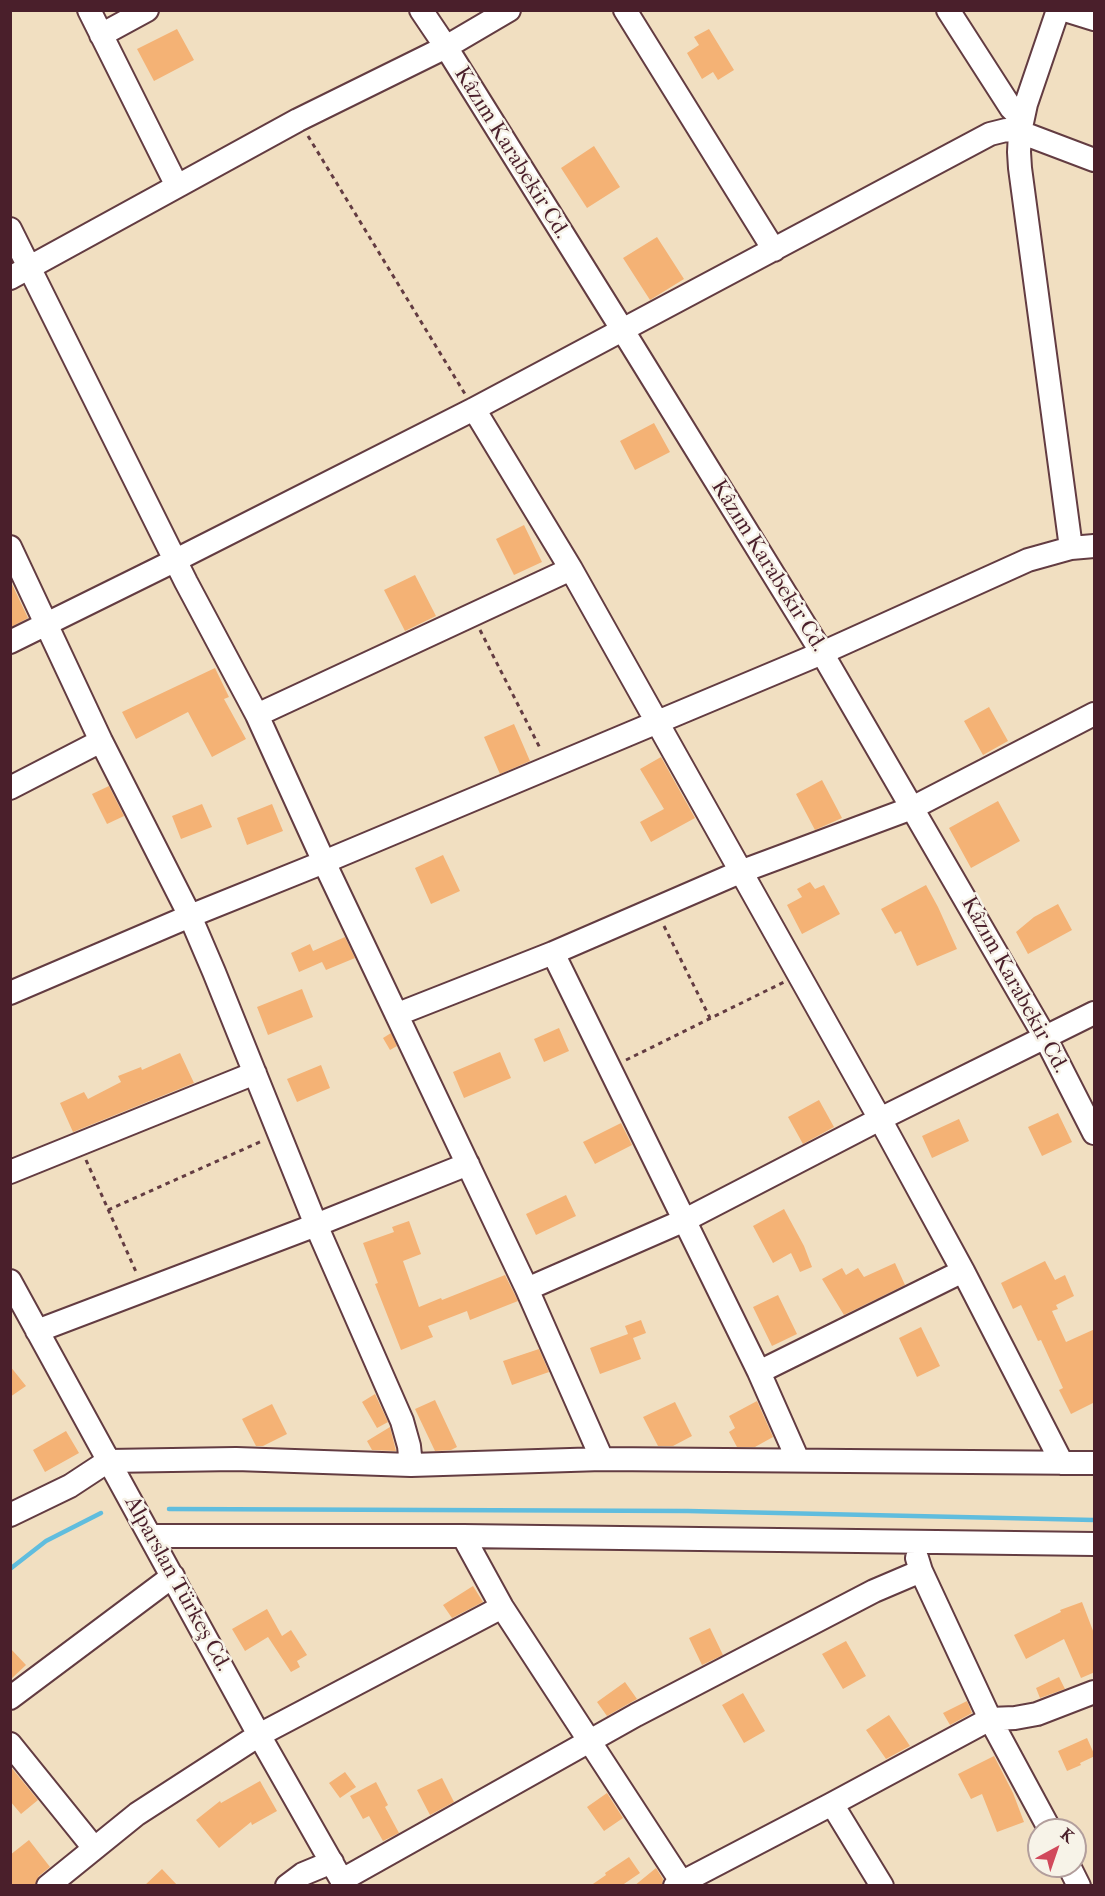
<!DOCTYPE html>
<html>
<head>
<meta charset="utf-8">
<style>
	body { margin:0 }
	#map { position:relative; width:1105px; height:1896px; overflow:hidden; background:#f1dfc1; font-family:"IM FELL French Canon",serif }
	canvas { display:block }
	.frame { position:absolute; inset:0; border:12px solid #4a1f2b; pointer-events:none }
	.north { position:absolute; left:1027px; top:1818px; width:60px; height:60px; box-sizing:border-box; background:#f7f3e8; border:2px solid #b29e9c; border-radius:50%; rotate:40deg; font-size:16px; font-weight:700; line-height:24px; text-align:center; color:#4a1f2b }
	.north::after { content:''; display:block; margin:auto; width:21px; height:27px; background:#d1495b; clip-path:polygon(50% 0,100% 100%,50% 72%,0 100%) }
</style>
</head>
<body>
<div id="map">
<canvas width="1105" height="1896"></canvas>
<div class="frame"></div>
<div class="north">K</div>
</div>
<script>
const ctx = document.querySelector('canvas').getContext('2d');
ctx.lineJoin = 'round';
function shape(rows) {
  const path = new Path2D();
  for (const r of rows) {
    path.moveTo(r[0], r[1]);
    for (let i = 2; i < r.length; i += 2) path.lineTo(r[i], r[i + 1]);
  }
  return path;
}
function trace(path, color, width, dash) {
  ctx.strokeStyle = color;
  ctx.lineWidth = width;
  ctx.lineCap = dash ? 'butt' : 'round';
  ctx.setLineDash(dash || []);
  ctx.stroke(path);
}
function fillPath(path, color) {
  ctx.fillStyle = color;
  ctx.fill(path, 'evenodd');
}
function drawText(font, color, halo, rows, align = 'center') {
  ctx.font = font + ' "IM FELL French Canon",serif';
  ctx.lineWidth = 5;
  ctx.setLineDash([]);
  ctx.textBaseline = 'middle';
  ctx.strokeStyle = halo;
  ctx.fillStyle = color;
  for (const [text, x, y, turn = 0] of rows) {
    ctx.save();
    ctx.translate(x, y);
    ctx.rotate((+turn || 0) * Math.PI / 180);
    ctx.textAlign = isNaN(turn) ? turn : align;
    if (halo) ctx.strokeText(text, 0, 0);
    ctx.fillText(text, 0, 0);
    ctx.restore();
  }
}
trace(shape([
	[169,1509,688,1511,1094,1520],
	[10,1569,46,1541,101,1513]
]), '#60bdde', 4.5);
fillPath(shape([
	[177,29,194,60,154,81,137,49],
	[709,29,734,70,718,80,713,72,702,79,687,53,699,45,694,37],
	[594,146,620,187,587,208,561,168],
	[657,237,684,279,650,300,623,258],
	[654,423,670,452,635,470,620,441],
	[524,525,542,562,514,575,496,539],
	[415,575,436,616,405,631,384,590],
	[10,580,28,618,11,627,10,626],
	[215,668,229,697,224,699,246,739,212,757,188,712,136,739,122,712],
	[989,707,1008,741,983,755,964,721],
	[514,724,530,761,500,774,484,737],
	[661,757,695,818,651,842,640,822,664,809,640,769],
	[822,780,842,818,815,830,796,794],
	[109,786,124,816,107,824,92,794],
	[998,801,1020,841,971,868,949,828],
	[202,804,212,827,181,839,172,816],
	[272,804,283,831,247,845,237,818],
	[443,855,460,891,431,904,415,868],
	[810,882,815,889,824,885,840,914,802,934,787,905,802,897,797,889],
	[926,885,938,907,957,949,917,966,901,931,895,934,881,909],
	[1058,904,1072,930,1028,954,1016,932,1034,917],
	[345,937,355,958,326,970,322,962,299,972,291,953,310,944,313,951],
	[302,989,313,1017,268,1035,257,1007],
	[559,1028,569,1051,544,1062,534,1039],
	[391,1033,397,1046,390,1050,383,1038],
	[500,1052,511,1078,464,1098,453,1072],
	[180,1053,194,1083,73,1132,60,1103,84,1092,88,1099,121,1082,118,1076,141,1067,142,1070],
	[321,1065,330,1088,297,1102,287,1079],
	[819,1100,834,1127,803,1144,788,1117],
	[1058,1113,1072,1142,1042,1156,1028,1127],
	[959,1119,969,1141,932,1158,922,1136],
	[621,1123,632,1145,595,1164,583,1142],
	[566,1195,576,1216,536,1235,526,1214],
	[784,1209,804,1246,812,1267,800,1272,791,1253,773,1263,753,1226],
	[409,1221,421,1254,403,1261,419,1307,441,1298,442,1300,505,1275,518,1301,470,1320,467,1311,428,1326,433,1337,401,1350,375,1284,378,1283,363,1243,394,1232,392,1227],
	[1045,1261,1055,1280,1065,1275,1074,1296,1056,1305,1058,1309,1052,1311,1066,1342,1095,1329,1095,1402,1071,1414,1059,1390,1063,1388,1041,1340,1038,1341,1021,1305,1013,1309,1001,1283],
	[895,1263,905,1285,844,1315,822,1279,842,1268,846,1275,858,1268,864,1277],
	[778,1295,797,1334,772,1346,753,1307],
	[641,1320,646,1333,633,1338,641,1359,600,1374,590,1348,628,1334,625,1326],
	[921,1327,940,1366,917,1377,899,1338],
	[539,1349,549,1372,512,1385,503,1361],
	[10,1366,26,1386,10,1397],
	[375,1394,388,1422,377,1428,362,1402],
	[435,1400,457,1447,451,1450,435,1451,415,1409],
	[757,1401,773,1437,755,1447,737,1447,729,1432,735,1428,729,1416],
	[675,1402,692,1436,673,1446,658,1446,643,1417],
	[272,1404,287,1434,263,1446,256,1446,242,1419],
	[390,1427,396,1451,372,1450,367,1441],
	[66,1431,79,1453,45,1472,33,1450],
	[473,1586,483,1602,452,1618,443,1605],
	[1082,1602,1095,1636,1095,1672,1081,1678,1064,1639,1026,1659,1014,1635,1061,1612,1060,1610],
	[267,1609,282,1636,291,1630,307,1655,297,1661,300,1667,291,1672,268,1637,245,1651,232,1629],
	[710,1628,723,1655,702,1665,689,1638],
	[846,1641,866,1676,843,1689,822,1654],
	[10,1648,26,1665,10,1680],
	[1059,1677,1065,1689,1040,1698,1036,1688],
	[625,1682,637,1699,607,1716,597,1702],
	[743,1693,765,1731,744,1743,722,1705],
	[967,1701,972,1713,950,1725,943,1713],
	[889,1715,910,1746,886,1759,866,1730],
	[1087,1738,1095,1756,1080,1763,1081,1765,1067,1771,1058,1751],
	[994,1756,1013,1793,1024,1822,997,1832,982,1794,971,1799,958,1774],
	[10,1766,38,1800,21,1814,10,1801],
	[345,1772,356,1787,340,1798,329,1783],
	[442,1778,454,1802,430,1815,417,1790],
	[260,1781,277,1811,252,1825,251,1822,219,1848,196,1820,220,1801,221,1803],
	[376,1782,388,1805,385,1807,399,1833,383,1841,369,1816,363,1819,350,1796],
	[607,1793,623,1818,604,1831,587,1807],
	[29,1840,50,1867,39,1876,35,1886,10,1886,10,1855],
	[629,1857,640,1873,621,1886,590,1886,606,1875,605,1873],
	[656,1868,663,1879,662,1886,634,1886],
	[162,1869,178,1886,144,1886]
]), '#f4b275');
const minor = shape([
	[89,10,177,186],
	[421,10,446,47,622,329,822,653,1045,1037,1094,1133],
	[625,10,774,250],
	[948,10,1011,108,1022,119],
	[1065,10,1094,19],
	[101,35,147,10],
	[10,229,186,582,257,715,324,862,527,1289,602,1459],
	[10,278,298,120,446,47,509,10],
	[474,409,571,569,880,1119,963,1271,1062,1463],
	[10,547,101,741,190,916,214,972,316,1225,402,1421,409,1446,411,1465],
	[1071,548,1094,546],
	[10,642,176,560,474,409,990,134,1006,130,1020,132,1094,160],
	[257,715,571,569],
	[10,788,101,741],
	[553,953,759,1372,798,1460],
	[10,993,190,916,324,862,822,653,1028,560,1071,548,1020,168,1019,152,1020,132,1026,104,1058,10],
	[398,1014,553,953,740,872,912,808,1094,714],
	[10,1172,255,1073],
	[10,1281,259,1735,345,1886],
	[527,1289,685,1220,880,1119,1094,1013],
	[37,1331,316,1225,468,1164],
	[759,1372,963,1271],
	[10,1515,70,1486,108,1461,236,1459,411,1465,602,1459,1094,1463],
	[151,1536,463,1536,1094,1544],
	[463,1536,502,1607,684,1886],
	[917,1558,921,1571,990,1719,1050,1830],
	[10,1698,173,1576],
	[10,1744,94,1848],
	[832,1804,882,1886],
	[1069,1866,1079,1886],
	[342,1880,636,1715,874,1591,921,1571],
	[48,1886,137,1814,259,1735,502,1607],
	[287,1886,303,1874,332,1862],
	[675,1886,832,1804,990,1719,1015,1718,1037,1714,1094,1692]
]);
trace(minor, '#633c42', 26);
trace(shape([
	[308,136,465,394],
	[480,630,541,750],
	[664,926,710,1018],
	[626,1060,784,982],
	[86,1160,137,1274],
	[108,1210,262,1141]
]), '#633c42', 3, [4.5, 4.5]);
trace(minor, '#fff', 22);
drawText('22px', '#4a1f2b', '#f7f3e8', [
	["Kâzım Karabekir Cd.",511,153,58],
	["Kâzım Karabekir Cd.",768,566,58],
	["Kâzım Karabekir Cd.",1014,985,61],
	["Alparslan Türkeş Cd.",177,1584,61]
]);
</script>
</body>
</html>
